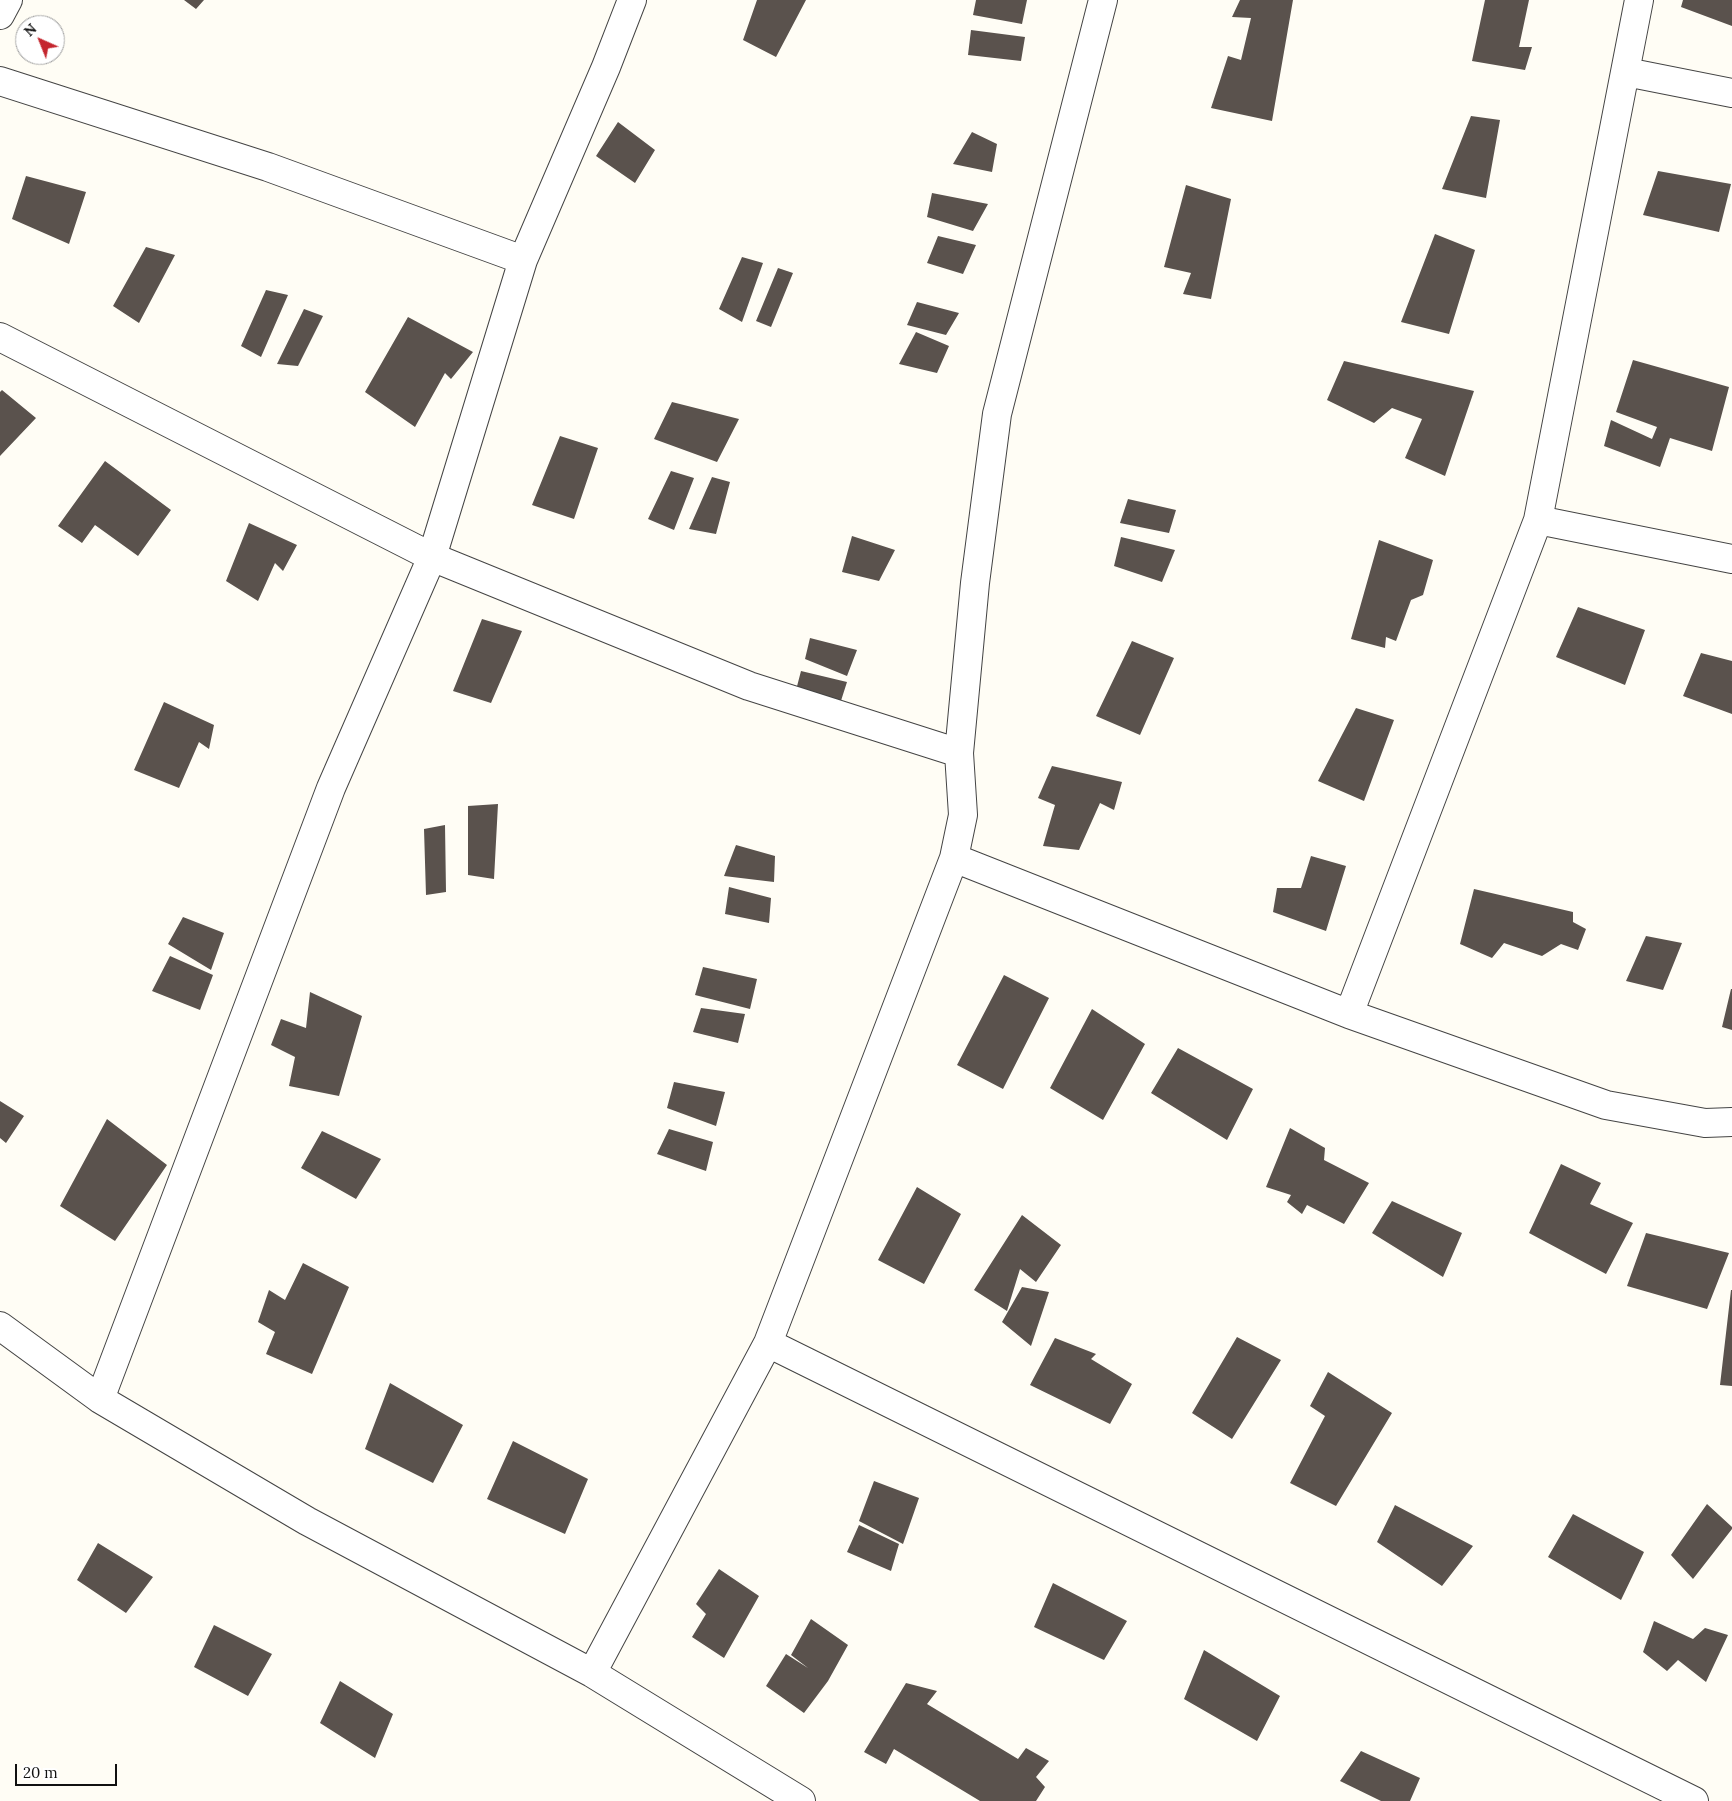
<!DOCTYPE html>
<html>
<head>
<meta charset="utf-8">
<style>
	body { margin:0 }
	#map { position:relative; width:1732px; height:1801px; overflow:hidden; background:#fffdf5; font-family:Lora,serif }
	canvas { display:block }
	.north { position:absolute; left:15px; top:15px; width:50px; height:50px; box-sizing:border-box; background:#fff; border:1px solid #a0a0a0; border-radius:50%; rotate:316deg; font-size:14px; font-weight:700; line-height:20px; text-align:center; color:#111 }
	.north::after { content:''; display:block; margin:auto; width:18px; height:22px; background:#c4262e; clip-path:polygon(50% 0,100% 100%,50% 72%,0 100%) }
	.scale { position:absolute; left:15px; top:1764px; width:102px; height:22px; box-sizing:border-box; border:2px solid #111; border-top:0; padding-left:6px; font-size:15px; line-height:18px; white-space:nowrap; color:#111; -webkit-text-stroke:4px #fff; paint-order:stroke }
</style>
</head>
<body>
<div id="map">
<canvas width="1732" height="1801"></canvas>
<div class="north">N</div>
<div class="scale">20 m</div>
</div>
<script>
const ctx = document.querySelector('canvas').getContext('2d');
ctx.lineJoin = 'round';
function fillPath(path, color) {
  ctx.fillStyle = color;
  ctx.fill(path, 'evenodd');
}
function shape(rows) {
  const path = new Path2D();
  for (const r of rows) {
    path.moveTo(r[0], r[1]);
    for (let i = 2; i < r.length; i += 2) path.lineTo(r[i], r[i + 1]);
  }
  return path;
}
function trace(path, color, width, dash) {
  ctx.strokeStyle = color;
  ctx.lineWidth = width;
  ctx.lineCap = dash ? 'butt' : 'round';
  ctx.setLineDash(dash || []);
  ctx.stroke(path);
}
fillPath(shape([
	[184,0,204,0,196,9],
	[757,0,806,0,776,57,743,40],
	[976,0,1027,0,1022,24,973,15],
	[1240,0,1293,0,1272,121,1211,108,1228,56,1241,60,1251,18,1232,17],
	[1485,0,1529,0,1519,47,1532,47,1525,70,1472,61],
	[1683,0,1732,0,1732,26,1681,7],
	[971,30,1025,37,1021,61,968,55],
	[1471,116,1500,120,1486,198,1442,189],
	[618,122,655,150,635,183,596,156],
	[972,132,997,144,992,172,953,164],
	[1658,171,1731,184,1719,232,1643,215],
	[26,176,86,192,69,244,12,219],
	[1186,185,1231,199,1211,299,1183,294,1191,273,1164,267],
	[932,193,988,204,973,231,927,217],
	[1435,234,1475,250,1449,334,1401,322],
	[938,236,976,245,963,274,927,263],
	[146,247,175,255,139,323,113,306],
	[742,257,763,263,742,322,719,309],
	[778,268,793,273,771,327,756,321],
	[266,290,288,295,261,357,241,346],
	[917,302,959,313,946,335,907,325],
	[304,309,323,316,298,366,277,364],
	[408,317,473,352,451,379,445,373,415,427,365,392],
	[916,332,949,346,937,373,899,364],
	[1633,360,1729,387,1712,451,1670,438,1660,467,1604,446,1611,420,1652,439,1657,427,1616,412],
	[1344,361,1474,391,1445,476,1405,458,1422,419,1392,408,1374,423,1327,400],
	[2,390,36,418,0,456,0,392],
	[672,402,739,419,717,462,654,439],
	[560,436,598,448,574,519,532,505],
	[105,461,171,510,138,556,95,525,82,543,58,526],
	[671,471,694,478,674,530,648,519],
	[712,477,730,482,716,534,689,529],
	[1128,499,1176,510,1169,533,1120,523],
	[249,523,297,545,283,571,275,563,258,601,226,581],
	[852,536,895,550,879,581,842,572],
	[1121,537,1175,550,1162,582,1114,566],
	[1379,540,1433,560,1423,595,1411,600,1396,641,1386,637,1385,648,1351,639],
	[1578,607,1645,630,1625,685,1556,657],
	[482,619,522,631,491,703,453,691],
	[810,638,857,650,847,676,805,659],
	[1132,641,1174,658,1140,735,1096,716],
	[1701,653,1732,661,1732,714,1683,696],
	[801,671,847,682,839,707,795,694],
	[164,702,214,725,209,749,199,742,179,788,134,770],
	[1356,708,1394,720,1364,801,1318,781],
	[1052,766,1122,782,1114,810,1100,803,1079,850,1043,846,1055,805,1038,798],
	[498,804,494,879,468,875,468,806],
	[445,825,446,892,426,895,424,829],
	[736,845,775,856,774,882,724,876],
	[1311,856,1346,866,1326,931,1273,912,1277,888,1301,888],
	[729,887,771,898,769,923,725,914],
	[1474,889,1573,912,1573,922,1586,929,1578,950,1561,944,1542,956,1504,943,1492,958,1460,944],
	[183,917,224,933,211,970,168,944],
	[1646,936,1682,943,1663,990,1626,981],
	[170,956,213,975,200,1010,152,991],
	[703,967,757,979,750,1009,695,995],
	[1004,975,1049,998,1003,1089,957,1065],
	[1731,989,1732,989,1732,1030,1722,1027],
	[310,992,362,1016,339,1096,289,1086,295,1057,271,1045,281,1019,306,1028],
	[701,1008,745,1014,738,1043,693,1032],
	[1092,1009,1145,1044,1103,1120,1050,1088],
	[1178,1048,1253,1089,1227,1140,1151,1093],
	[674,1082,725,1092,716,1126,667,1108],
	[0,1101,24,1116,6,1143,0,1138],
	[107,1119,167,1165,115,1241,60,1206],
	[1290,1128,1325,1148,1324,1160,1369,1183,1344,1224,1307,1205,1302,1214,1287,1202,1291,1195,1266,1187],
	[669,1129,713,1142,706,1171,657,1154],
	[322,1131,381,1159,356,1199,301,1168],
	[1561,1164,1601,1183,1590,1204,1633,1223,1606,1274,1529,1233],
	[917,1187,961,1214,924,1284,878,1260],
	[1392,1201,1462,1233,1443,1277,1372,1233],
	[1022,1215,1061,1245,1036,1282,1020,1269,1007,1311,974,1290],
	[1646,1233,1729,1253,1707,1309,1627,1286],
	[303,1263,349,1287,312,1374,266,1354,275,1332,258,1322,269,1290,285,1300],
	[1022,1287,1049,1292,1031,1346,1002,1322],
	[1731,1290,1732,1290,1732,1386,1720,1385],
	[1237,1337,1281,1360,1232,1439,1192,1413],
	[1055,1338,1096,1354,1091,1359,1132,1384,1110,1424,1030,1385],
	[1328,1372,1392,1413,1336,1506,1290,1483,1325,1416,1310,1406],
	[390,1383,463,1425,433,1483,365,1449],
	[513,1441,588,1479,565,1534,487,1499],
	[874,1481,919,1498,903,1544,859,1521],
	[1707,1504,1732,1527,1732,1529,1693,1579,1671,1555],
	[1395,1505,1473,1546,1442,1586,1377,1542],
	[1573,1514,1644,1552,1621,1600,1548,1557],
	[859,1525,899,1544,891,1571,847,1552],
	[98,1543,153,1577,126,1613,77,1580],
	[719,1569,759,1596,724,1658,692,1637,706,1614,696,1604],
	[1053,1583,1127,1621,1104,1660,1034,1627],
	[811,1619,848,1645,828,1681,804,1713,766,1686,786,1654,808,1668,791,1655],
	[1654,1621,1693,1639,1705,1628,1728,1635,1706,1682,1678,1660,1667,1671,1643,1652],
	[214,1625,272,1654,248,1696,194,1667],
	[1204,1650,1280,1696,1257,1741,1184,1699],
	[340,1681,393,1714,375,1758,320,1723],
	[906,1683,937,1691,927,1704,1018,1759,1026,1748,1049,1761,1036,1777,1045,1787,1036,1801,980,1801,894,1749,886,1764,864,1752],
	[1361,1751,1420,1778,1410,1801,1381,1801,1340,1781]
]), '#5a524d');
const minor = shape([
	[0,15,8,0],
	[1626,72,1732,93],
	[0,81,268,167,523,260],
	[0,337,432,557,749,686,959,753],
	[1538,520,1732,559],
	[954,858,1349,1014,1606,1105,1705,1123,1732,1122],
	[1349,1014,1538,520,1639,0],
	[0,1326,100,1399,307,1521,592,1673,801,1801],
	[768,1343,1694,1801],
	[100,1399,331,788,432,557,523,260,606,67,632,0],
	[592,1673,768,1343,954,858,963,815,959,753,975,583,997,414,1103,0]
]);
trace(minor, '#444', 30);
trace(minor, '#fff', 28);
</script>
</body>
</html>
